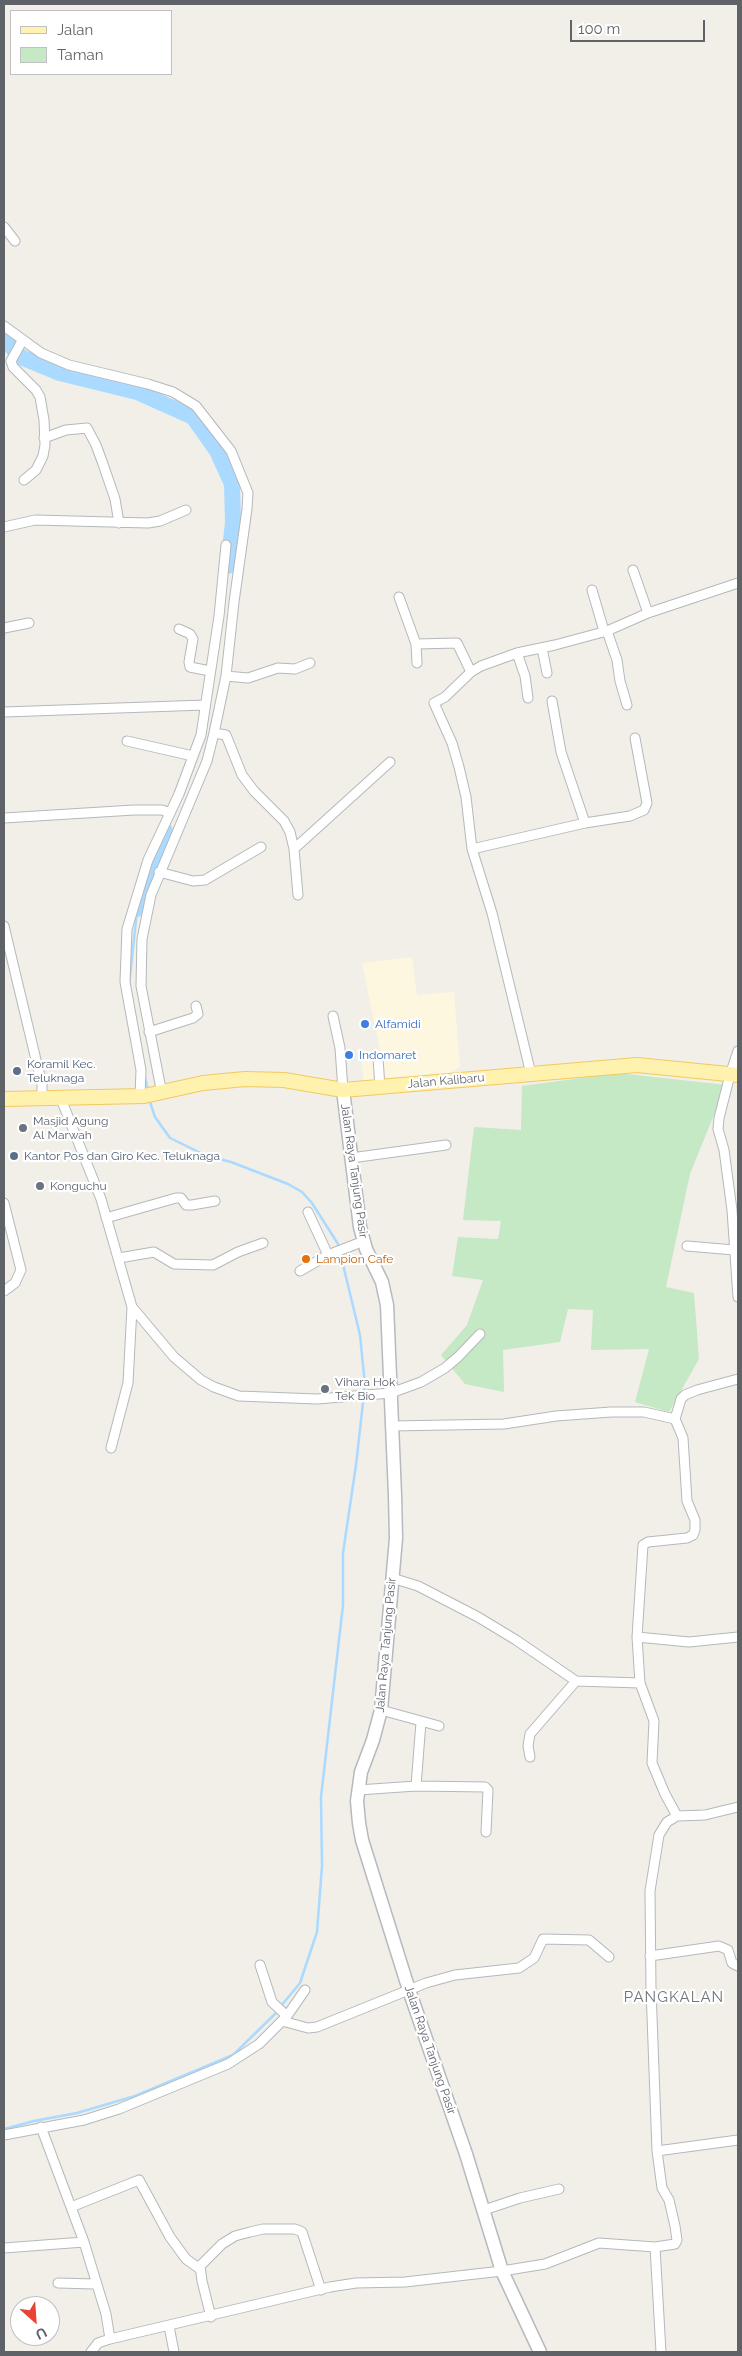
<!DOCTYPE html>
<html>
<head>
<meta charset="utf-8">
<style>
	body { margin:0 }
	#map { position:relative; width:742px; height:2356px; overflow:hidden; background:#f1efe8; font-family:Raleway,sans-serif }
	canvas { display:block }
	.frame { position:absolute; inset:0; border:5px solid #5f6368; pointer-events:none }
	.legend { position:absolute; left:10px; top:10px; width:162px; height:65px; box-sizing:border-box; background:#fff; border:1px solid #bfc1c3; margin:0; padding:6px 9px; list-style:none; font-size:15px; color:#5f6368 }
	.legend li { display:flex; align-items:center; gap:10px; height:25px }
	.legend b { width:25px; border:1px solid #bfc1c3 }
	.north { position:absolute; left:10px; top:2296px; width:50px; height:50px; box-sizing:border-box; background:#fff; border:1px solid #bfc1c3; border-radius:50%; rotate:154deg; font-size:14px; font-weight:700; line-height:20px; text-align:center; color:#5f6368 }
	.north::after { content:''; display:block; margin:auto; width:18px; height:22px; background:#ea4335; clip-path:polygon(50% 0,100% 100%,50% 72%,0 100%) }
	.scale { position:absolute; left:570px; top:20px; width:135px; height:22px; box-sizing:border-box; border:2px solid #5f6368; border-top:0; padding-left:6px; font-size:15px; line-height:18px; white-space:nowrap; color:#5f6368; -webkit-text-stroke:4px #fff; paint-order:stroke }
</style>
</head>
<body>
<div id="map">
<canvas width="742" height="2356"></canvas>
<div class="frame"></div>
<ul class="legend">
<li><b style="height:6px;background:#fff2af"></b>Jalan</li>
<li><b style="height:14px;background:#c5e8c5"></b>Taman</li>
</ul>
<div class="north">U</div>
<div class="scale">100 m</div>
</div>
<script>
const ctx = document.querySelector('canvas').getContext('2d');
ctx.lineJoin = 'round';
function fillPath(path, color) {
  ctx.fillStyle = color;
  ctx.fill(path, 'evenodd');
}
function shape(rows) {
  const path = new Path2D();
  for (const r of rows) {
    path.moveTo(r[0], r[1]);
    for (let i = 2; i < r.length; i += 2) path.lineTo(r[i], r[i + 1]);
  }
  return path;
}
function trace(path, color, width, dash) {
  ctx.strokeStyle = color;
  ctx.lineWidth = width;
  ctx.lineCap = dash ? 'butt' : 'round';
  ctx.setLineDash(dash || []);
  ctx.stroke(path);
}
function drawText(font, color, halo, rows, align = 'center') {
  ctx.font = font + ' Raleway,sans-serif';
  ctx.lineWidth = 4.5;
  ctx.setLineDash([]);
  ctx.textBaseline = 'middle';
  ctx.strokeStyle = halo;
  ctx.fillStyle = color;
  for (const [text, x, y, turn = 0] of rows) {
    ctx.save();
    ctx.translate(x, y);
    ctx.rotate((+turn || 0) * Math.PI / 180);
    ctx.textAlign = isNaN(turn) ? turn : align;
    if (halo) ctx.strokeText(text, 0, 0);
    ctx.fillText(text, 0, 0);
    ctx.restore();
  }
}
fillPath(shape([
	[412,957,417,995,454,992,460,1067,441,1077,364,1083,361,1052,380,1050,362,963]
]), '#fef7e0');
fillPath(shape([
	[618,1073,726,1085,690,1174,666,1287,694,1293,699,1359,669,1412,635,1402,649,1349,591,1350,593,1310,568,1309,560,1342,503,1350,504,1392,465,1384,441,1355,467,1325,483,1280,452,1276,458,1237,498,1239,501,1221,463,1220,474,1127,521,1130,522,1086]
]), '#c5e8c5');
trace(shape([
	[129,985,137,911],
	[145,1077,148,1091],
	[149,1099,155,1117,170,1138,207,1156,231,1162,288,1184,302,1192,312,1203,338,1244,360,1335,365,1385,356,1465,343,1553,343,1605,321,1797,322,1866,317,1932,300,1983,281,2006],
	[4,2129,34,2121,77,2113,135,2096,233,2055,278,2011]
]), '#aadaff', 2.5);
trace(shape([
	[4,339,21,357,60,373,137,392,193,417,217,451,232,484,233,523,228,566],
	[137,909,165,831]
]), '#aadaff', 16);
const street = shape([
	[4,227,15,241],
	[4,326,41,353,69,365,148,384,173,392,196,406,231,451,248,493,247,509,234,602,226,676,214,733,207,761,151,895,142,939,141,986,162,1094],
	[22,341,11,361,13,367,36,390,40,397,44,420,45,445,43,456,36,470,24,480],
	[44,438,66,430,87,428,96,445,103,464,115,499,119,523],
	[4,527,35,520,148,523,160,521,186,510],
	[633,570,648,613],
	[592,590,604,631],
	[399,597,416,644,417,663],
	[4,628,29,623],
	[179,629,190,634,193,639,189,662,190,667,210,671],
	[607,631,617,660,620,681,627,705],
	[416,644,457,643,471,672],
	[542,648,547,673],
	[517,653,525,676,528,698],
	[226,676,248,678,278,668,295,669,310,663],
	[552,701,561,752,585,823],
	[4,712,205,705],
	[214,733,226,735,242,775,254,791,284,821,290,832,294,849,298,895],
	[127,741,193,756],
	[4,818,134,810,162,810,170,813],
	[294,849,390,762],
	[472,849,585,823,630,816,644,810,647,803,635,738],
	[159,872,193,881,205,880,261,847],
	[4,926,37,1064,42,1084,42,1099],
	[333,1016,340,1048,343,1090],
	[149,1032,193,1018,198,1014,196,1006],
	[738,1051,730,1075,719,1118,718,1129,724,1150,732,1210,738,1297],
	[378,1058,380,1087],
	[531,1074,492,913,472,849,466,797,459,767,452,743,434,703,445,697,471,672,481,666,517,653,555,645,607,631,648,613,738,583],
	[140,1096,141,1070,125,982,127,929,148,860,179,794,201,735,219,616,226,545],
	[61,1099,101,1199,132,1307,128,1383,111,1448],
	[351,1158,446,1145],
	[4,1203,21,1270,15,1283,4,1291],
	[308,1212,328,1255],
	[106,1218,176,1198,181,1198,186,1205,192,1205,215,1201],
	[687,1246,734,1250],
	[119,1258,154,1252,174,1264,213,1265,238,1252,263,1243],
	[300,1271,328,1255,364,1241],
	[132,1307,174,1357,201,1380,214,1387,239,1396,317,1399,391,1393,421,1382,445,1368,458,1357,480,1334],
	[675,1419,683,1438,687,1501,695,1520,695,1530,693,1535,687,1538,648,1542,643,1545,637,1637,640,1683,654,1721,652,1763,665,1794,677,1816],
	[391,1426,504,1424,556,1416,611,1412,644,1412,675,1419,681,1399,685,1395,697,1390,738,1379],
	[392,1578,418,1586,478,1617,516,1640,576,1681,640,1683],
	[637,1637,689,1642,738,1637],
	[381,1710,439,1726],
	[530,1757,528,1746,530,1734,576,1681],
	[416,1786,421,1722],
	[358,1790,416,1786,485,1787,488,1790,486,1832],
	[650,1956,719,1946,728,1950,732,1963,738,1966],
	[260,1965,272,2002,287,2016],
	[282,2021,308,2028,317,2027,426,1983,455,1975,519,1968,534,1958,543,1939,589,1940,609,1957],
	[41,2127,84,2242,106,2314,110,2339],
	[4,2135,84,2120,119,2109,228,2064,259,2044,287,2016,305,1990],
	[657,2151,738,2140],
	[71,2207,139,2180,170,2237,186,2259,200,2269],
	[484,2210,520,2198,559,2189],
	[655,2247,661,2352],
	[4,2248,84,2242],
	[58,2283,95,2284],
	[211,2317,202,2281,200,2266,222,2244,235,2236,250,2232,263,2229,295,2229,302,2232,321,2290],
	[169,2326,174,2352],
	[91,2352,98,2343,110,2339,330,2287,356,2283,405,2282,502,2271,545,2264,599,2243,655,2247,675,2244,677,2240,675,2226,669,2200,662,2188,657,2151,651,1989,650,1891,659,1835,667,1822,677,1816,705,1815,738,1807]
]);
const secondary = shape([
	[343,1090,360,1227,366,1249,382,1282,387,1305,395,1495,396,1538,381,1710,373,1740,361,1772,357,1801,359,1823,362,1840,409,1990,466,2154,502,2271,540,2352]
]);
const primary = shape([
	[4,1099,144,1096,203,1083,245,1079,284,1080,343,1090,637,1065,738,1075]
]);
trace(street, '#b5b8bc', 11);
trace(secondary, '#b6babf', 15);
trace(primary, '#f2c960', 16);
trace(street, '#fff', 9);
trace(secondary, '#fff', 12);
trace(primary, '#fff2af', 14);
for (const [x, y, r, color] of [
	[365,1024,5,"#3f7fe0"],
	[349,1055,5,"#3f7fe0"],
	[17,1071,5,"#5c6f8a"],
	[23,1128,5,"#6b7280"],
	[14,1156,5,"#5c6f8a"],
	[40,1186,5,"#6b7280"],
	[306,1259,5,"#e8710a"],
	[325,1389,5,"#6b7280"]
]) {
  const dot = new Path2D();
  dot.arc(x, y, r, 0, 2 * Math.PI);
  ctx.fillStyle = color;
  ctx.fill(dot);
  trace(dot, '#fff', 2);
}
drawText('12px', '#366cbe', '#fff', [
	["Alfamidi",375,1024],
	["Indomaret",359,1055]
], 'left');
drawText('12px', '#4e5e75', '#fff', [
	["Koramil Kec.",27,1064],
	["Teluknaga",27,1078],
	["Kantor Pos dan Giro Kec. Teluknaga",24,1156]
], 'left');
drawText('12px', '#5f6368', '#fff', [
	["Jalan Kalibaru",446,1081,-5],
	["Jalan Raya Tanjung Pasir",354,1171,82],
	["Jalan Raya Tanjung Pasir",386,1645,-85],
	["Jalan Raya Tanjung Pasir",430,2050,71]
]);
drawText('12px', '#5b616d', '#fff', [
	["Masjid Agung",33,1121],
	["Al Marwah",33,1135],
	["Konguchu",50,1186],
	["Vihara Hok",335,1382],
	["Tek Bio",335,1396]
], 'left');
drawText('12px', '#c56008', '#fff', [
	["Lampion Cafe",316,1259]
], 'left');
ctx.letterSpacing = '1px';
drawText('15px', '#70757a', '#fff', [
	["PANGKALAN",674,1997]
]);
ctx.letterSpacing = '0px';
</script>
</body>
</html>
